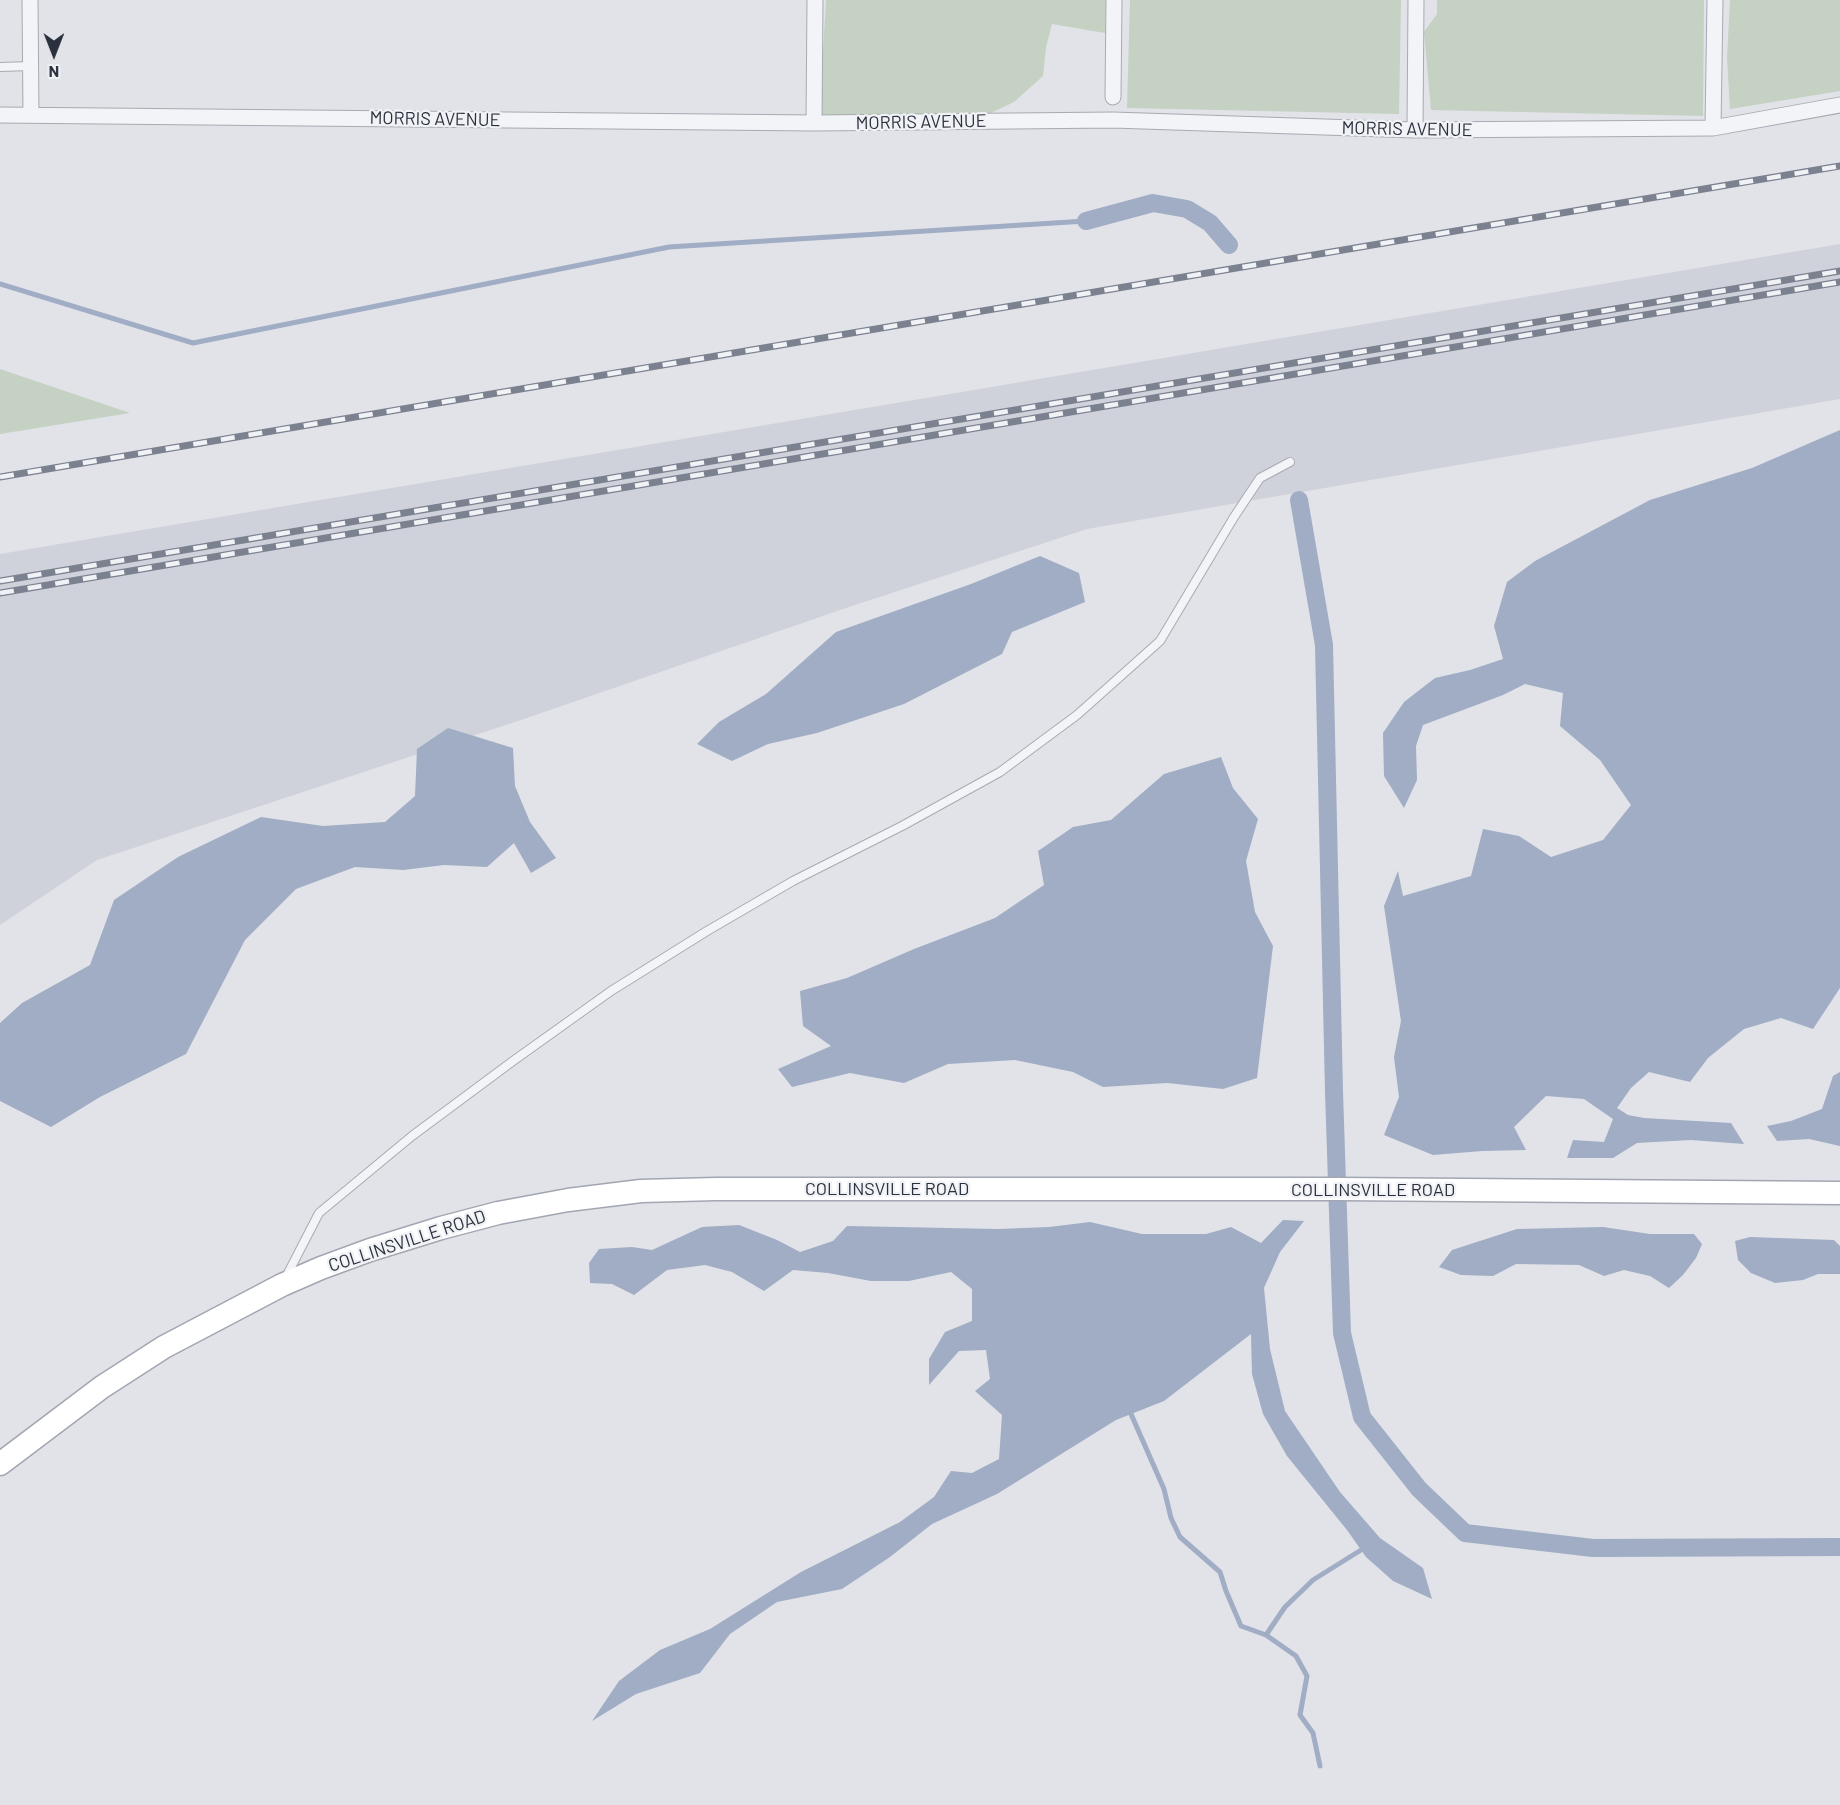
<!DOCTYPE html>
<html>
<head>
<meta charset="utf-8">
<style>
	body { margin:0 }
	#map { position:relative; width:1840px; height:1805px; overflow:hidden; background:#e1e3e8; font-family:Barlow,sans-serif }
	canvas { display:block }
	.north { position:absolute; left:24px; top:24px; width:60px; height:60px; -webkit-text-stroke:4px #f0f2f6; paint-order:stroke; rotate:180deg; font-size:16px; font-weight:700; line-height:24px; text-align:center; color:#2b303e }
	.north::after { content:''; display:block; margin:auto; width:21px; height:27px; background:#2b303e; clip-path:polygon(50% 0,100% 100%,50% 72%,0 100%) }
</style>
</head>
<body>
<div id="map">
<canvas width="1840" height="1805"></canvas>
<div class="north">N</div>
</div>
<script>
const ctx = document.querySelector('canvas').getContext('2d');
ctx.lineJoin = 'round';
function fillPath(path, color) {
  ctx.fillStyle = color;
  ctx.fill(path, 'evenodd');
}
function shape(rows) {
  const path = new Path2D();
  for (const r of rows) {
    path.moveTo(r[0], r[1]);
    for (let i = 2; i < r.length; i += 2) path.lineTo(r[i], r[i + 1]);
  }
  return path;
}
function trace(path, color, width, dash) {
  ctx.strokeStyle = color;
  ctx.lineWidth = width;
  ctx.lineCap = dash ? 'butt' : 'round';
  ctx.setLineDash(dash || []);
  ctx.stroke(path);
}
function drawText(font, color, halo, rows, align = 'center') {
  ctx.font = font + ' Barlow,sans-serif';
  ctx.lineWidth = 4.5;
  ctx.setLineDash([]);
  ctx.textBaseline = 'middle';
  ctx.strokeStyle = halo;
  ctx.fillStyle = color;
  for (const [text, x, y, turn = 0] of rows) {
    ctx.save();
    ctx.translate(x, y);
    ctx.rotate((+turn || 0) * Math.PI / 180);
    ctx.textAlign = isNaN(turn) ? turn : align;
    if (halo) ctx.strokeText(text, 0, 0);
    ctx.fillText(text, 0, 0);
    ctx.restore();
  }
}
fillPath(shape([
	[1840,244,1840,399,1087,529,846,608,524,719,97,860,0,925,0,554]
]), '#cfd2da');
fillPath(shape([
	[826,0,1106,0,1105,33,1052,24,1046,47,1043,76,1014,102,978,119,819,123],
	[1130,0,1401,0,1399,114,1127,108],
	[1437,0,1704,0,1703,116,1431,110,1424,32,1437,14],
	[1730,0,1840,0,1840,91,1730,109,1727,58],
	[0,369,130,413,0,434]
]), '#c5d1c3');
fillPath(shape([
	[1840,430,1840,988,1813,1029,1781,1018,1744,1029,1708,1058,1690,1082,1649,1072,1631,1088,1617,1108,1628,1115,1644,1118,1731,1123,1744,1144,1691,1140,1637,1143,1613,1158,1567,1158,1573,1140,1604,1142,1613,1119,1584,1099,1546,1096,1514,1127,1526,1150,1482,1151,1433,1155,1384,1135,1399,1097,1394,1057,1401,1021,1384,906,1398,871,1403,896,1471,876,1483,829,1519,836,1551,857,1603,840,1631,805,1600,760,1560,726,1563,693,1525,684,1503,695,1423,725,1416,746,1417,780,1404,808,1384,776,1383,733,1404,702,1435,678,1470,670,1503,659,1494,626,1507,582,1535,561,1650,500,1752,468],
	[1040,556,1079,573,1085,602,1012,632,1002,654,904,704,817,733,768,744,732,761,697,744,719,722,766,694,836,632,971,584],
	[448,728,513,748,515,786,530,822,556,858,531,873,514,843,487,867,444,865,403,870,355,867,296,889,245,940,186,1054,100,1097,51,1127,0,1101,0,1023,22,1003,90,965,114,900,178,857,261,817,323,826,385,822,415,796,417,749],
	[1221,757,1233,788,1258,819,1246,861,1255,912,1273,946,1257,1078,1223,1089,1167,1083,1103,1087,1073,1072,1015,1060,948,1064,904,1083,850,1073,792,1087,778,1069,831,1046,803,1026,800,991,847,978,914,949,995,918,1044,885,1038,851,1073,827,1111,820,1164,774],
	[1840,1072,1840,1146,1809,1139,1777,1141,1767,1126,1791,1121,1822,1109,1833,1076],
	[1283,1220,1304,1221,1280,1252,1264,1288,1270,1349,1285,1411,1340,1492,1380,1538,1423,1568,1432,1599,1393,1581,1366,1557,1347,1530,1287,1456,1263,1414,1252,1374,1251,1334,1164,1401,1116,1420,997,1494,932,1524,890,1557,842,1589,777,1602,730,1634,700,1673,636,1694,592,1721,619,1681,660,1650,710,1629,801,1572,900,1522,934,1497,951,1471,972,1473,999,1459,1002,1415,975,1391,990,1379,986,1350,959,1351,929,1385,929,1359,945,1332,972,1321,972,1289,951,1272,909,1281,871,1281,828,1273,793,1270,764,1291,732,1272,705,1265,667,1270,634,1295,612,1284,590,1283,589,1263,599,1249,632,1247,652,1250,702,1227,739,1225,777,1240,800,1252,833,1241,847,1226,998,1229,1049,1227,1090,1222,1142,1234,1206,1234,1231,1227,1261,1243],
	[1603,1227,1650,1234,1694,1234,1702,1244,1696,1258,1683,1275,1669,1288,1650,1276,1624,1270,1604,1276,1579,1265,1516,1264,1493,1276,1461,1275,1439,1267,1452,1250,1517,1229],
	[1750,1237,1834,1240,1840,1246,1840,1274,1818,1274,1803,1280,1775,1283,1751,1273,1738,1260,1735,1241]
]), '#a0adc4');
trace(shape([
	[0,284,193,343,669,247,1086,221],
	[1131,1414,1164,1489,1171,1518,1180,1537,1220,1572,1226,1591,1241,1626,1266,1635,1296,1656,1307,1676,1300,1715,1313,1733,1320,1766],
	[1266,1635,1285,1607,1313,1580,1361,1550]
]), '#a0adc4', 5);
trace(shape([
	[1086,221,1153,203,1187,209,1210,223,1229,245],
	[1299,500,1324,645,1334,1092,1342,1333,1362,1417,1419,1489,1465,1533,1593,1548,1840,1547]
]), '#a0adc4', 18);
const lane = shape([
	[0,67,30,66],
	[286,1277,319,1213,412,1136,513,1061,611,991,707,931,793,881,902,826,1000,772,1077,715,1160,641,1234,517,1260,478,1290,462]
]);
const street = shape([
	[30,0,31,115],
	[1113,97,1114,0],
	[0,115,814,123,1113,120,1415,130,1713,128,1840,105],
	[814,123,815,0],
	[1713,128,1715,0],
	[1415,130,1416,0]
]);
const primary = shape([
	[0,1464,102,1387,164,1347,282,1285,321,1268,370,1250,441,1228,498,1213,568,1200,641,1191,716,1189,1339,1189,1840,1193]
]);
trace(lane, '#a7aab2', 10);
trace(street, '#a7aab2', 17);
trace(primary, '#a2a6b2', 25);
trace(lane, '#f3f4f7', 8);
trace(street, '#f3f4f7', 15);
trace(primary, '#fff', 22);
const rail = shape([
	[0,477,1840,166],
	[0,581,1840,271],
	[0,593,1840,282]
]);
trace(rail, '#7c8190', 7);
trace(rail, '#f0f2f6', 4.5, [14]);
drawText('18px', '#2b303e', '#f0f2f6', [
	["MORRIS AVENUE",435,119,1],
	["MORRIS AVENUE",921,122,-1],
	["MORRIS AVENUE",1407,129,1],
	["COLLINSVILLE ROAD",887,1189],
	["COLLINSVILLE ROAD",1373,1190],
	["COLLINSVILLE ROAD",407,1241,-18]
]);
</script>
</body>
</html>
